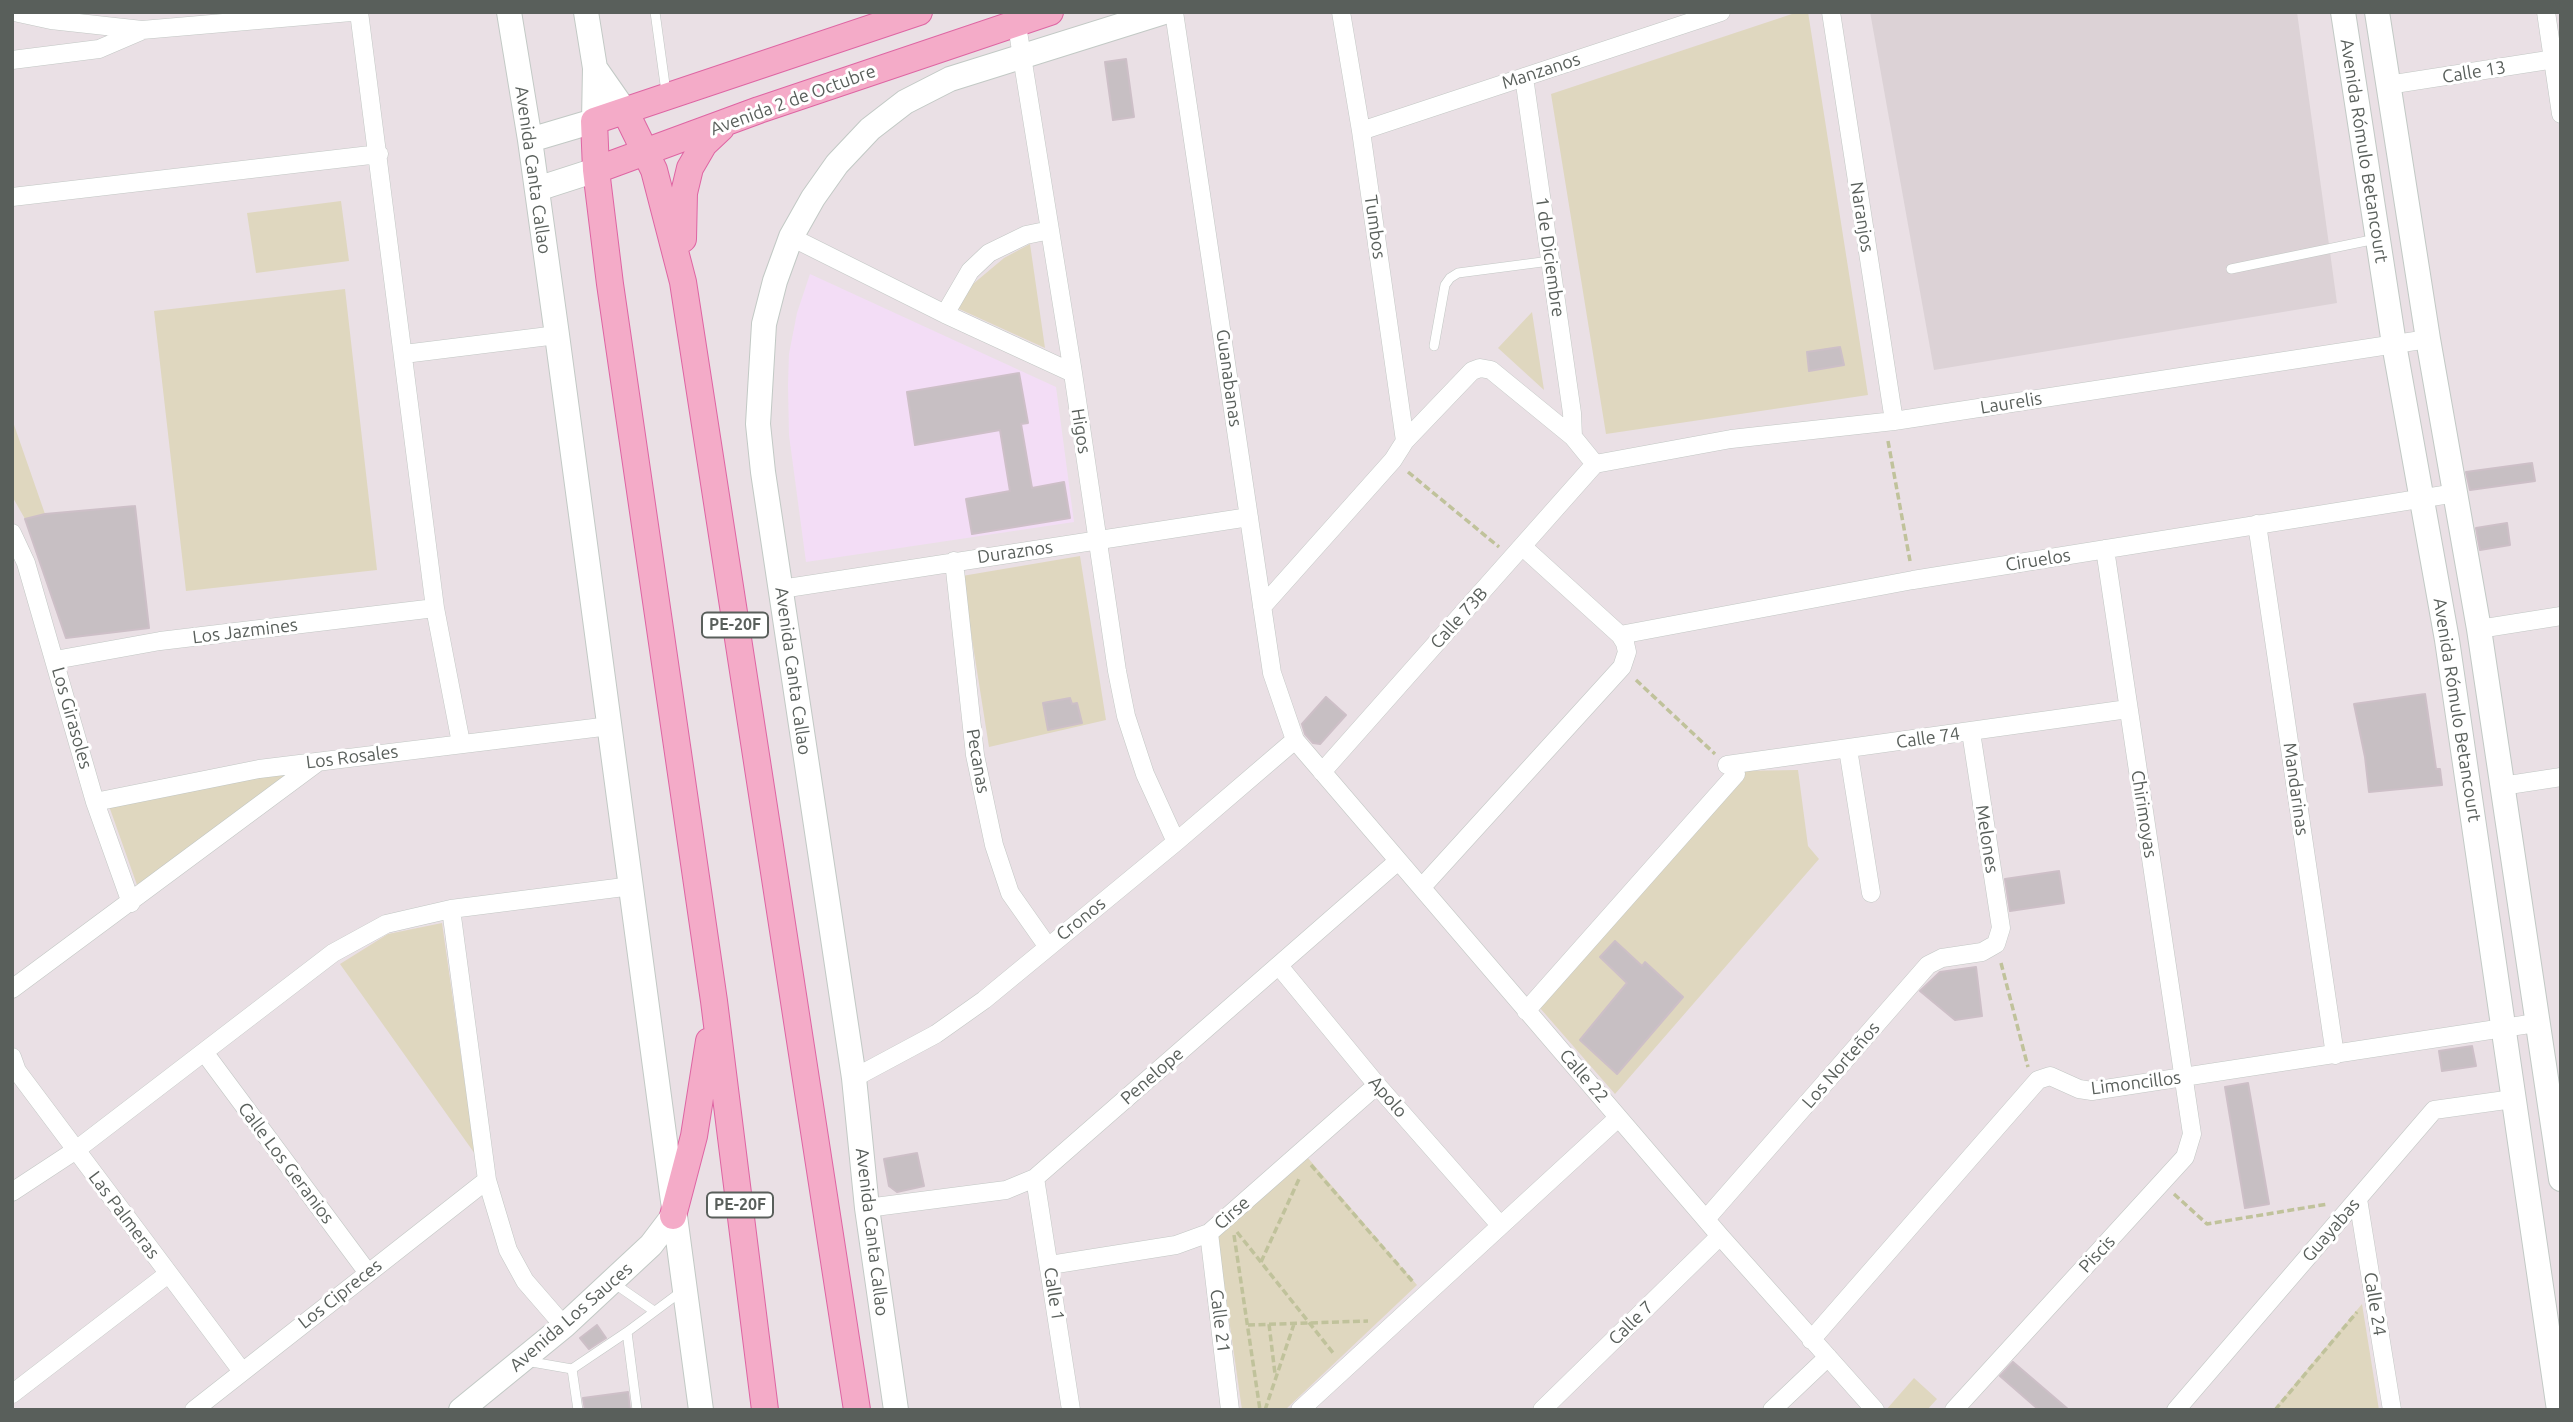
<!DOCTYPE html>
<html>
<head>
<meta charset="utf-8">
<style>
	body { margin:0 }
	#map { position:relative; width:2573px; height:1422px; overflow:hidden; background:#eae0e5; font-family:Ubuntu,sans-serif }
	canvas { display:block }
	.frame { position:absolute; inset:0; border:14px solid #595f5b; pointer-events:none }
</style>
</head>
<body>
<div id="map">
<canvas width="2573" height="1422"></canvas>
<div class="frame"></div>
</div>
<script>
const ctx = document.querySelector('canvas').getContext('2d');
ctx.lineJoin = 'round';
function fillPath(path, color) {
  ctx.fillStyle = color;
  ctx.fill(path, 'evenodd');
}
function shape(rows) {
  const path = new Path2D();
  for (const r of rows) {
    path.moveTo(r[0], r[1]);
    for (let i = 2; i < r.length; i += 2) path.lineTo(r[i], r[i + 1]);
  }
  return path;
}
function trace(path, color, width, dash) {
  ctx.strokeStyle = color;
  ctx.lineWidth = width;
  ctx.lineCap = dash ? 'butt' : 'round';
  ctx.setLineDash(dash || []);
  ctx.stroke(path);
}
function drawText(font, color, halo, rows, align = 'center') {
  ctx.font = font + ' Ubuntu,sans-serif';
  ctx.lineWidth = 6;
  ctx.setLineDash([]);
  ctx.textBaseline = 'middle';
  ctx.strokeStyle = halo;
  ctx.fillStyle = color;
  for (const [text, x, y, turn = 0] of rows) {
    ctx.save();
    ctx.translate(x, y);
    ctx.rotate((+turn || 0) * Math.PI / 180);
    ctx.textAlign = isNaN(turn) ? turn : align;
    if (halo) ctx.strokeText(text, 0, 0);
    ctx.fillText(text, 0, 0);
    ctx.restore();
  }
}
fillPath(shape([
	[1870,12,2297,12,2337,303,1934,370]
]), '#dcd2d6');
fillPath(shape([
	[810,274,1056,387,1074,522,806,562,789,435,788,385,789,354,797,313]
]), '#f3ddf6');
fillPath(shape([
	[1798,12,1808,12,1868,395,1606,434,1551,94],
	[341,201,349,261,256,273,247,213],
	[1030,244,1045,348,957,308,973,284,1004,258],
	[345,289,377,570,186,591,154,311],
	[1532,312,1544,390,1498,348],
	[12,419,45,514,25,519,12,496],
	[1080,556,1106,720,989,747,962,576],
	[295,769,137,885,109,806],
	[1798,770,1808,846,1819,859,1615,1094,1533,1000,1735,771],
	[442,923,475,1154,340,964,388,934],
	[1308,1158,1417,1285,1285,1410,1242,1410,1217,1235],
	[2362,1304,2379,1410,2273,1410],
	[1914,1378,1937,1399,1927,1410,1886,1410]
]), '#dfd7bf');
const building = shape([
	[1126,59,1134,117,1113,120,1105,62,1126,59],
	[1840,347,1844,365,1809,371,1807,352,1840,347],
	[1019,373,1028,423,1021,424,1032,488,1064,482,1070,518,972,534,966,499,1010,491,1000,430,915,445,907,392,1019,373],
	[2532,463,2535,481,2470,490,2466,472,2532,463],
	[135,506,149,628,66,638,25,519,45,514,135,506],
	[2507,523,2510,545,2480,550,2476,528,2507,523],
	[2425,694,2436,769,2440,769,2442,785,2369,792,2365,757,2354,704,2425,694],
	[1326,697,1346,715,1320,744,1313,743,1305,734,1302,724,1326,697],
	[1070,698,1072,704,1077,703,1082,723,1048,730,1043,703,1070,698],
	[2059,871,2064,903,2010,911,2005,879,2059,871],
	[1615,941,1642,966,1645,962,1683,997,1617,1074,1580,1040,1627,983,1600,957,1615,941],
	[1976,967,1982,1016,1955,1020,1920,991,1940,972,1976,967],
	[2472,1046,2476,1066,2442,1071,2439,1051,2472,1046],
	[2248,1083,2269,1204,2245,1208,2225,1087,2248,1083],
	[917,1153,924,1186,897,1192,889,1186,884,1159,917,1153],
	[597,1325,606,1338,589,1349,580,1338,597,1325],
	[2013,1362,2069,1410,2039,1410,2000,1376,2013,1362],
	[628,1392,630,1410,585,1410,583,1398,628,1392]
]);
fillPath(building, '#c7bfc3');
trace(building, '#cdbfc7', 2);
const lane = shape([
	[655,12,666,92],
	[2231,269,2376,239],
	[1434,346,1445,285,1450,278,1458,273,1550,261],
	[612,1282,654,1311],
	[526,1361,572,1369,627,1332],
	[572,1369,578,1410],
	[637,1410,627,1332,682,1291]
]);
const street = shape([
	[14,12,51,20,142,30,351,12],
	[359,12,435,608,461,743],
	[1174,12,1272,673,1295,740,1720,1236,1875,1410],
	[1341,12,1361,131,1405,441],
	[1831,12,1894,421],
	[2546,12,2561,114],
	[1015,13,1073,373,1117,671,1126,716,1145,774,1176,842],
	[12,60,99,49,141,31],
	[1524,77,1572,413,1573,437],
	[2388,85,2561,58],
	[1361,131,1721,12],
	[12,197,379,154],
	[791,237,945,314,1073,373],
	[945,314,970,271,989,253,1026,235,1050,230],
	[404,354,557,335],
	[1595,464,1731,439,1894,421,2428,339],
	[2257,524,2335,1055],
	[12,533,26,563,95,802,131,903],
	[954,561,975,755,994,845,1010,893,1048,947],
	[781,589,1249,517],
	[1262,607,1393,460,1405,441,1472,371,1480,368,1491,370,1573,437,1595,464],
	[2479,629,2561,616],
	[1620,635,1913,580,2456,493],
	[55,660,160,641,435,608],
	[1848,749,1871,893],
	[1727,765,2128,709],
	[1322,772,1595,464],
	[2502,786,2561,777],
	[95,802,259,769,610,726],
	[1422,887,1622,667,1627,652,1625,643,1620,635,1523,547],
	[451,909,487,1180,508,1250,525,1281,564,1326],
	[1279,966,1377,1085,1500,1225],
	[12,989,318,762],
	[1526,1011,1736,774],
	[204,1052,368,1273],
	[12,1057,17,1071,241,1370],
	[854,1078,936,1034,984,1000,1176,842,1295,740],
	[1035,1178,1071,1410],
	[12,1192,76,1150,333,953,386,924,451,909,632,886],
	[2358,1199,2392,1410],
	[867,1208,1006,1190,1035,1178,1398,861],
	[1706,1219,1928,965,1942,958,1982,952,1996,944,2001,928,1971,732],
	[1209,1233,1230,1410],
	[1050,1265,1176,1245,1209,1233,1377,1085],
	[1811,1340,2038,1080,2050,1076,2079,1089,2092,1091,2536,1023],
	[12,1394,168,1274],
	[194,1410,487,1180],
	[1300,1410,1618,1118],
	[1542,1410,1720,1236],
	[1772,1410,1828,1357],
	[1954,1410,2185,1157,2192,1134,2105,549],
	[2176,1410,2434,1110,2513,1099]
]);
const secondary = shape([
	[509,12,530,140,557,335,701,1410],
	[2343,12,2394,344,2447,640,2559,1410],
	[2377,12,2428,339,2479,629,2561,1179],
	[595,68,625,111],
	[530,140,594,121,595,68,586,12],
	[537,189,596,170],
	[461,1410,564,1326,651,1245,673,1216],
	[896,1410,867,1208,854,1078,763,472,758,424,764,324,775,281,791,237,813,198,837,164,870,129,905,102,950,79,1164,12]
]);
const primary = shape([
	[625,111,654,170,683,282,857,1410],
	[596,170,759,110,1050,12],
	[683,239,684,193,690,168,704,144,721,128],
	[673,1216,694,1136,709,1041],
	[765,1410,714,1001,610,284,596,170,594,121,919,12]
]);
trace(lane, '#c2c7c4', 10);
trace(street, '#c2c7c4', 19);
trace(secondary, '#c2c9c5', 26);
trace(primary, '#de65a3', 28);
trace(shape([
	[1888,441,1910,561],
	[1408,472,1499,547],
	[1636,680,1715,754],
	[2001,963,2028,1067],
	[1311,1165,1414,1283],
	[2174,1194,2207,1224,2328,1204],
	[1237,1232,1334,1354],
	[1234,1235,1260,1410],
	[1261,1262,1299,1179],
	[1269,1324,1275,1374],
	[1248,1325,1368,1321],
	[1265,1410,1294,1324],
	[2275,1410,2357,1312],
	[2316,1410,2319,1410]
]), '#c0c29b', 3.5, [7, 3.5]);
trace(lane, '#fff', 9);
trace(street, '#fff', 18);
trace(secondary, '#fff', 24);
trace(primary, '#f4abc8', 26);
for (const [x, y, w] of [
	[735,625,66],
	[740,1205,66]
]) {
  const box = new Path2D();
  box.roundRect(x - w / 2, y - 12.5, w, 25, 5);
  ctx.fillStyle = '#fff';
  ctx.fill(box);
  trace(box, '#595f5b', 2);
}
drawText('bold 16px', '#595f5b', null, [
	["PE-20F",735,625],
	["PE-20F",740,1205]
]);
drawText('18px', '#595f5b', '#fff', [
	["Manzanos",1541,71,-18],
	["Calle 13",2474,72,-9],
	["Avenida 2 de Octubre",793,100,-20],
	["Avenida Rómulo Betancourt",2364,151,81],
	["Avenida Canta Callao",533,170,82],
	["Naranjos",1862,217,81],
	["Tumbos",1375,227,82],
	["1 de Diciembre",1550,257,82],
	["Guanabanas",1229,378,82],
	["Laurelis",2011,403,-9],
	["Higos",1081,431,81],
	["Duraznos",1015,552,-8],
	["Ciruelos",2038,560,-9],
	["Calle 73B",1459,618,-48],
	["Los Jazmines",245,631,-7],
	["Avenida Canta Callao",793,671,82],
	["Avenida Rómulo Betancourt",2457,710,81],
	["Los Girasoles",72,718,74],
	["Calle 74",1928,738,-8],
	["Los Rosales",352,757,-7],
	["Pecanas",978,761,80],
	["Mandarinas",2296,789,82],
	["Chirimoyas",2144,814,81],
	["Melones",1987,839,81],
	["Cronos",1081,919,-39],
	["Los Norteños",1841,1065,-49],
	["Penelope",1152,1076,-41],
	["Calle 22",1584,1076,49],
	["Limoncillos",2136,1083,-7],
	["Apolo",1388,1097,49],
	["Calle Los Geranios",286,1163,53],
	["Cirse",1232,1213,-41],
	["Las Palmeras",124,1215,53],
	["Guayabas",2331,1230,-49],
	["Avenida Canta Callao",872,1232,83],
	["Piscis",2097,1254,-47],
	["Los Cipreces",340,1294,-38],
	["Calle 1",1054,1294,81],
	["Calle 24",2375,1304,81],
	["Avenida Los Sauces",571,1317,-41],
	["Calle 21",1220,1321,83],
	["Calle 7",1631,1323,-44]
]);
</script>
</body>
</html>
